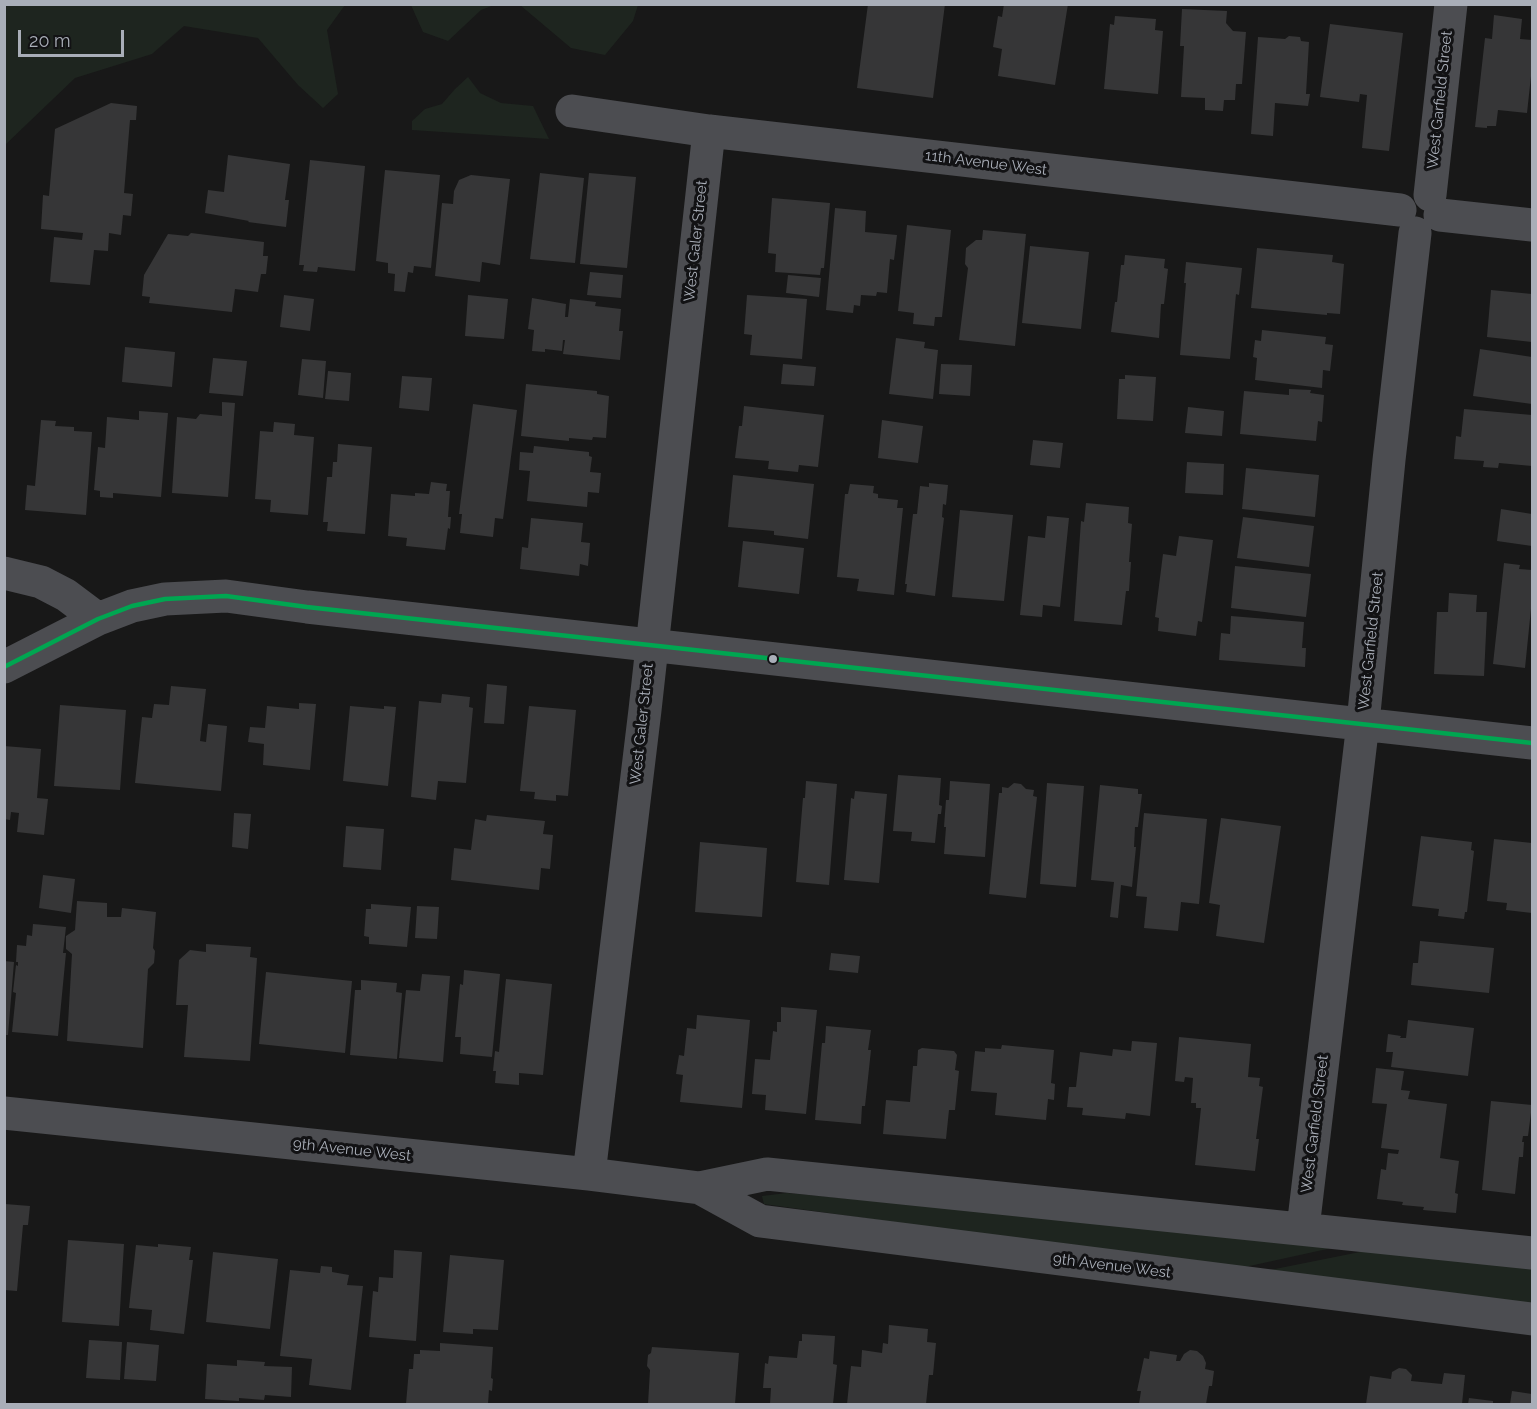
<!DOCTYPE html>
<html>
<head>
<meta charset="utf-8">
<style>
	body { margin:0 }
	#map { position:relative; width:1537px; height:1409px; overflow:hidden; background:#181818; font-family:Raleway,sans-serif }
	canvas { display:block }
	.frame { position:absolute; inset:0; border:6px solid #a9aeb8; pointer-events:none }
	.scale { position:absolute; left:18px; top:30px; width:106px; height:27px; box-sizing:border-box; border:3px solid #a9aeb8; border-top:0; padding-left:8px; font-size:18px; line-height:21px; white-space:nowrap; color:#a9aeb8; -webkit-text-stroke:4px #121214; paint-order:stroke }
</style>
</head>
<body>
<div id="map">
<canvas width="1537" height="1409"></canvas>
<div class="frame"></div>
<div class="scale">20 m</div>
</div>
<script>
const ctx = document.querySelector('canvas').getContext('2d');
ctx.lineJoin = 'round';
function fillPath(path, color) {
  ctx.fillStyle = color;
  ctx.fill(path, 'evenodd');
}
function shape(rows) {
  const path = new Path2D();
  for (const r of rows) {
    path.moveTo(r[0], r[1]);
    for (let i = 2; i < r.length; i += 2) path.lineTo(r[i], r[i + 1]);
  }
  return path;
}
function trace(path, color, width, dash) {
  ctx.strokeStyle = color;
  ctx.lineWidth = width;
  ctx.lineCap = dash ? 'butt' : 'round';
  ctx.setLineDash(dash || []);
  ctx.stroke(path);
}
function drawText(font, color, halo, rows, align = 'center') {
  ctx.font = font + ' Raleway,sans-serif';
  ctx.lineWidth = 6;
  ctx.setLineDash([]);
  ctx.textBaseline = 'middle';
  ctx.strokeStyle = halo;
  ctx.fillStyle = color;
  for (const [text, x, y, turn = 0] of rows) {
    ctx.save();
    ctx.translate(x, y);
    ctx.rotate((+turn || 0) * Math.PI / 180);
    ctx.textAlign = isNaN(turn) ? turn : align;
    if (halo) ctx.strokeText(text, 0, 0);
    ctx.fillText(text, 0, 0);
    ctx.restore();
  }
}
fillPath(shape([
	[5,4,345,5,327,30,338,94,323,108,298,85,258,38,184,26,152,54,75,78,5,145],
	[411,5,494,5,481,10,448,41,423,32],
	[520,5,638,5,633,21,605,55,571,48],
	[468,77,480,93,501,103,533,106,549,139,412,130,412,121,425,109,442,104,455,89],
	[787,1193,1350,1244,1245,1267,1243,1271,764,1204,762,1196],
	[1380,1248,1532,1266,1532,1306,1260,1272]
]), '#1e251f');
fillPath(shape([
	[868,4,945,4,933,98,857,88],
	[1004,4,1068,4,1055,85,998,76,1002,49,993,47,998,16,1002,17],
	[1182,9,1227,11,1226,23,1233,31,1246,32,1242,84,1236,84,1235,100,1224,100,1223,111,1205,110,1205,98,1181,97,1184,46,1180,46],
	[1494,15,1522,19,1520,39,1532,40,1532,67,1527,113,1498,110,1496,126,1487,126,1487,128,1475,127,1485,38,1492,39],
	[1115,16,1156,19,1155,30,1163,31,1158,94,1104,89,1110,24,1114,25],
	[1330,24,1403,33,1389,151,1362,148,1367,95,1360,94,1359,102,1320,97],
	[1289,36,1300,37,1301,41,1309,42,1306,94,1310,94,1308,106,1275,103,1273,136,1251,134,1258,37,1285,39],
	[111,103,137,106,136,120,130,120,124,193,133,194,131,216,123,215,121,235,109,233,108,251,94,250,90,285,50,282,54,237,82,240,83,233,41,229,43,195,49,196,55,129],
	[228,155,290,164,285,200,289,200,286,227,248,222,249,221,205,213,208,190,224,192],
	[310,160,365,166,355,271,318,267,317,272,303,271,304,265,299,265],
	[385,170,440,175,431,268,414,266,413,273,408,272,405,292,394,291,395,274,388,273,388,263,376,261],
	[540,173,584,178,575,263,530,259],
	[589,173,636,177,627,268,580,264],
	[471,175,510,179,500,265,482,262,480,282,435,276,442,203,453,204,454,191,459,180],
	[772,198,830,203,824,268,821,268,820,275,775,272,776,254,768,253],
	[835,208,866,211,865,232,897,235,894,260,890,259,887,293,877,292,876,296,861,295,860,306,854,305,853,313,826,310],
	[907,225,951,230,942,317,935,317,934,326,913,324,914,313,898,311],
	[983,230,1026,234,1015,346,959,340,968,268,965,264,966,248,976,240,982,240],
	[191,233,264,242,263,256,268,256,266,274,261,274,258,292,235,289,232,312,149,303,150,297,142,296,144,275,168,234,188,236],
	[1030,246,1089,252,1081,329,1022,323],
	[1257,248,1333,255,1332,262,1344,264,1340,314,1327,313,1327,315,1251,308],
	[1125,255,1165,259,1164,268,1168,269,1164,304,1161,304,1159,338,1111,332,1115,302,1117,302,1121,265,1124,265],
	[1186,262,1242,268,1239,295,1236,294,1230,359,1180,355,1186,283,1184,283],
	[590,272,623,275,621,298,587,295],
	[788,275,821,278,819,297,786,293],
	[1491,290,1532,294,1532,342,1487,337],
	[284,295,314,299,310,331,280,327],
	[468,295,508,299,504,339,465,336],
	[747,295,807,299,802,359,750,355,752,335,744,334],
	[532,298,566,304,565,317,568,317,570,299,596,302,595,306,621,309,619,331,623,331,620,360,563,354,565,340,563,340,562,351,545,349,545,352,532,351,534,330,528,329],
	[1262,330,1326,337,1325,344,1333,345,1330,371,1323,370,1322,388,1255,380,1257,358,1253,357,1255,340,1261,341],
	[896,338,925,342,924,348,938,350,933,399,889,394],
	[125,347,175,352,172,387,122,382],
	[1480,349,1532,357,1532,404,1473,396],
	[213,358,247,361,243,396,209,393],
	[302,359,326,361,323,398,298,395],
	[783,364,816,367,814,386,781,384],
	[941,364,972,365,970,396,939,394],
	[328,371,351,373,349,401,325,399],
	[1125,375,1156,377,1153,421,1117,419,1119,379,1125,379],
	[402,376,432,378,429,411,399,408],
	[526,384,597,391,597,394,609,396,606,438,593,437,592,440,569,438,569,441,521,436],
	[1289,389,1311,390,1310,393,1324,395,1322,422,1318,421,1316,441,1240,434,1244,391,1289,395],
	[222,402,235,403,228,497,172,493,177,417,196,419,200,414,222,416],
	[473,404,517,410,503,519,495,518,493,537,460,533,462,514,459,514],
	[744,406,824,415,818,467,799,465,798,472,768,469,769,461,735,458,739,426,742,426],
	[1188,407,1224,411,1222,436,1185,433],
	[1464,409,1532,415,1532,466,1499,463,1498,468,1483,467,1484,461,1454,459,1456,436,1461,437],
	[139,411,168,413,161,497,113,493,113,498,100,497,100,491,94,490,98,447,105,448,107,417,139,420],
	[41,420,56,421,55,426,74,427,74,431,92,432,86,515,25,510,27,485,35,486],
	[882,420,923,426,918,463,878,458],
	[274,422,295,424,294,435,314,437,308,515,270,512,271,500,255,499,260,431,273,432],
	[1033,440,1063,443,1060,468,1030,465],
	[338,444,372,447,365,534,327,531,328,522,323,522,327,477,332,477,333,462,337,462],
	[534,446,589,452,589,456,592,457,590,472,601,473,599,493,588,492,587,507,527,501,530,471,519,470,520,452,533,453],
	[1187,462,1224,464,1223,495,1185,493],
	[1246,468,1319,475,1315,517,1242,509],
	[733,475,814,484,808,539,774,535,774,531,728,527],
	[431,482,447,484,446,491,450,491,448,517,451,517,450,529,448,528,445,550,406,546,407,538,388,536,391,494,415,496,415,493,429,494],
	[929,483,948,485,946,505,943,504,942,517,944,518,935,596,906,592,907,584,905,584,913,514,917,514,920,486,929,487],
	[850,484,874,486,873,493,878,494,878,498,898,500,897,508,903,508,894,595,857,591,859,579,837,577,845,494,848,494],
	[1086,503,1129,507,1128,523,1132,524,1129,562,1131,562,1129,591,1126,591,1122,625,1074,621,1081,521,1084,522],
	[1501,509,1532,514,1532,546,1497,541],
	[960,510,1013,515,1004,601,952,597],
	[1047,516,1069,518,1060,607,1043,605,1042,617,1020,615,1028,536,1045,538],
	[1243,517,1314,526,1309,567,1237,558],
	[531,518,583,523,581,542,590,543,588,566,580,564,579,576,520,569,522,547,528,548],
	[1179,536,1213,540,1202,622,1198,621,1196,636,1158,631,1159,618,1155,617,1163,554,1176,556],
	[743,541,804,548,799,594,738,587],
	[1504,563,1520,565,1519,569,1532,570,1532,599,1525,668,1493,664],
	[1235,566,1311,574,1306,617,1231,608],
	[1449,593,1477,595,1476,612,1487,612,1484,676,1434,674,1437,612,1448,612],
	[1231,616,1304,622,1302,648,1306,648,1305,667,1219,660,1221,633,1230,634],
	[487,684,507,686,504,724,484,723],
	[171,686,206,689,200,741,206,742,208,724,227,726,221,791,135,783,142,717,152,718,154,704,169,705],
	[442,694,470,697,469,707,473,708,466,783,438,781,436,800,411,797,419,701,441,703],
	[299,703,316,704,310,770,263,765,264,744,248,742,250,727,265,728,267,706,299,709],
	[60,705,126,710,120,790,54,786],
	[350,706,384,709,384,706,396,707,388,786,343,781],
	[529,706,576,710,568,796,556,795,556,801,534,799,535,792,520,791],
	[4,746,41,749,37,798,48,799,44,835,17,832,19,813,11,812,10,820,4,819],
	[898,775,941,778,939,805,942,806,941,814,938,814,935,843,911,841,912,832,893,831],
	[806,781,837,784,829,885,796,882,803,798,805,798],
	[950,781,990,784,985,857,944,854,946,827,944,827,946,800,949,800],
	[1014,783,1021,784,1026,789,1034,790,1033,796,1037,797,1026,898,989,894,999,793,1002,793,1002,787,1008,788],
	[1047,783,1084,786,1076,887,1040,884],
	[1100,785,1138,789,1138,794,1142,794,1138,827,1135,827,1134,847,1136,847,1132,887,1121,885,1118,918,1110,917,1114,882,1091,880],
	[855,791,887,794,879,883,844,880,851,798,854,799],
	[234,813,251,814,248,849,232,847],
	[1144,813,1207,819,1199,904,1181,902,1178,931,1144,928,1147,897,1136,896],
	[487,815,545,821,543,834,553,835,550,869,541,868,539,890,451,880,454,848,471,850,475,819,486,821],
	[1221,818,1281,826,1264,943,1216,936,1220,905,1209,903],
	[346,826,384,829,381,870,343,867],
	[1421,836,1472,842,1471,850,1474,851,1467,912,1465,912,1464,919,1438,916,1439,909,1412,906],
	[1494,839,1532,843,1532,913,1506,910,1507,903,1487,901],
	[700,842,767,848,762,917,695,912],
	[43,875,75,879,71,913,39,908],
	[77,901,107,903,107,917,121,917,122,908,156,912,153,948,155,951,154,963,148,969,143,1048,67,1041,72,954,66,949,66,936,75,930],
	[371,904,411,907,407,947,369,944,369,937,364,936,366,909,371,909],
	[417,906,439,907,437,939,415,938],
	[33,924,66,927,63,953,66,953,58,1036,12,1032,16,993,13,992,16,965,18,966,18,962,16,962,17,945,26,946,27,935,32,936],
	[1420,941,1494,948,1489,993,1411,985,1413,963,1418,963],
	[206,944,251,947,250,957,257,958,250,1061,184,1057,188,1005,176,1005,179,960,190,950,206,952],
	[831,953,860,956,858,973,829,970],
	[4,961,14,962,8,1035,4,1035],
	[464,970,500,974,492,1057,460,1054,461,1037,455,1037,460,984,463,985],
	[266,972,352,981,345,1053,259,1044],
	[422,974,450,976,443,1062,399,1058,406,990,420,991],
	[506,979,552,984,543,1075,519,1073,519,1085,495,1083,496,1071,493,1071,495,1051,499,1052],
	[361,980,397,983,396,992,402,993,397,1059,350,1055,355,990,361,990],
	[781,1007,817,1010,806,1114,765,1110,766,1095,752,1094,755,1059,770,1060,773,1031,777,1032,777,1022,781,1022],
	[697,1015,750,1020,742,1108,680,1102,683,1075,676,1074,679,1055,684,1056,687,1028,696,1029],
	[1408,1020,1474,1028,1468,1076,1391,1067,1393,1052,1386,1052,1388,1034,1401,1036,1400,1038,1406,1038],
	[826,1026,871,1030,868,1050,871,1050,865,1106,862,1106,861,1124,815,1120,822,1043,825,1043],
	[1179,1037,1251,1044,1248,1077,1260,1078,1259,1086,1263,1087,1256,1139,1259,1139,1255,1171,1195,1165,1201,1108,1196,1108,1196,1103,1191,1103,1193,1078,1185,1077,1184,1082,1175,1081],
	[1132,1041,1157,1043,1150,1116,1126,1113,1125,1119,1082,1115,1083,1108,1067,1107,1069,1087,1076,1087,1080,1052,1112,1056,1113,1049,1131,1051],
	[1002,1045,1054,1050,1051,1083,1055,1084,1054,1100,1048,1099,1046,1120,995,1115,997,1093,971,1091,975,1051,985,1052,985,1048,1001,1049],
	[922,1048,954,1051,957,1055,955,1070,959,1071,955,1110,949,1110,946,1139,883,1134,886,1100,910,1102,913,1066,917,1066,918,1050],
	[1376,1068,1404,1071,1401,1090,1410,1091,1408,1099,1447,1104,1440,1158,1459,1161,1455,1193,1458,1194,1456,1213,1423,1210,1424,1207,1402,1205,1403,1202,1377,1199,1381,1169,1386,1170,1388,1153,1398,1154,1399,1150,1381,1148,1387,1104,1372,1103],
	[1491,1101,1532,1105,1528,1136,1523,1136,1522,1142,1524,1142,1523,1157,1519,1157,1515,1194,1482,1190],
	[5,1204,30,1206,28,1225,23,1225,17,1291,5,1290],
	[68,1240,124,1244,119,1326,62,1322],
	[158,1244,191,1247,189,1260,193,1260,184,1334,150,1330,152,1310,129,1308,136,1245,158,1247],
	[394,1250,422,1252,416,1341,369,1337,373,1291,378,1292,379,1277,393,1278],
	[213,1252,278,1259,270,1329,206,1322],
	[450,1255,504,1260,498,1330,473,1329,473,1334,443,1332],
	[321,1266,332,1267,332,1272,349,1275,347,1285,363,1286,351,1390,309,1385,312,1359,280,1356,290,1270,320,1273],
	[889,1325,928,1329,927,1342,936,1343,933,1375,929,1375,926,1404,847,1404,851,1366,861,1367,862,1350,882,1353,883,1343,888,1344],
	[802,1334,835,1336,833,1364,837,1365,833,1404,770,1404,771,1388,763,1388,765,1363,768,1364,769,1356,797,1358,799,1341,802,1341],
	[89,1340,122,1342,120,1380,86,1378],
	[127,1342,159,1345,156,1381,124,1379],
	[440,1343,493,1347,491,1378,493,1379,492,1391,489,1390,488,1404,406,1404,409,1369,413,1369,414,1354,420,1354,420,1350,440,1351],
	[652,1347,739,1353,735,1404,648,1404,650,1370,647,1366,648,1355,651,1353],
	[1190,1350,1197,1351,1203,1356,1206,1363,1205,1369,1214,1371,1212,1386,1209,1386,1206,1404,1139,1404,1141,1391,1137,1391,1144,1358,1149,1359,1150,1351,1177,1355,1176,1361,1180,1361,1184,1354],
	[237,1360,265,1362,264,1366,292,1367,291,1397,265,1395,264,1400,239,1398,239,1401,205,1399,207,1364,237,1366],
	[1399,1368,1406,1369,1412,1375,1411,1381,1442,1384,1444,1373,1465,1375,1462,1404,1366,1404,1370,1376,1391,1379,1392,1372],
	[1512,1391,1532,1394,1532,1404,1510,1404],
	[1469,1398,1493,1401,1493,1404,1468,1404]
]), '#363637');
trace(shape([
	[572,111,709,131,1400,210],
	[1430,195,1451,4],
	[1440,215,1532,225],
	[4,573,41,582,66,595,98,619],
	[4,667,98,619,132,606,165,599,226,596,307,607,1532,743],
	[4,1113,589,1174,700,1188,767,1174,1532,1253],
	[589,1174,645,710,709,131],
	[700,1188,760,1221,1532,1319],
	[1303,1228,1363,723,1389,460,1415,233]
]), '#4c4d51', 33);
trace(shape([
	[4,667,98,619,132,606,165,599,226,596,307,607,1532,743]
]), '#00a651', 4.5);
for (const [x, y, r, color] of [
	[773,659,5,"#a9aeb8"]
]) {
  const dot = new Path2D();
  dot.arc(x, y, r, 0, 2 * Math.PI);
  ctx.fillStyle = color;
  ctx.fill(dot);
  trace(dot, '#121214', 2);
}
drawText('15px', '#a9aeb8', '#121214', [
	["West Garfield Street",1440,100,-84],
	["11th Avenue West",986,163,7],
	["West Galer Street",696,241,-84],
	["West Garfield Street",1371,641,-84],
	["West Galer Street",642,724,-84],
	["West Garfield Street",1315,1124,-83],
	["9th Avenue West",352,1150,6],
	["9th Avenue West",1112,1266,7]
]);
</script>
</body>
</html>
